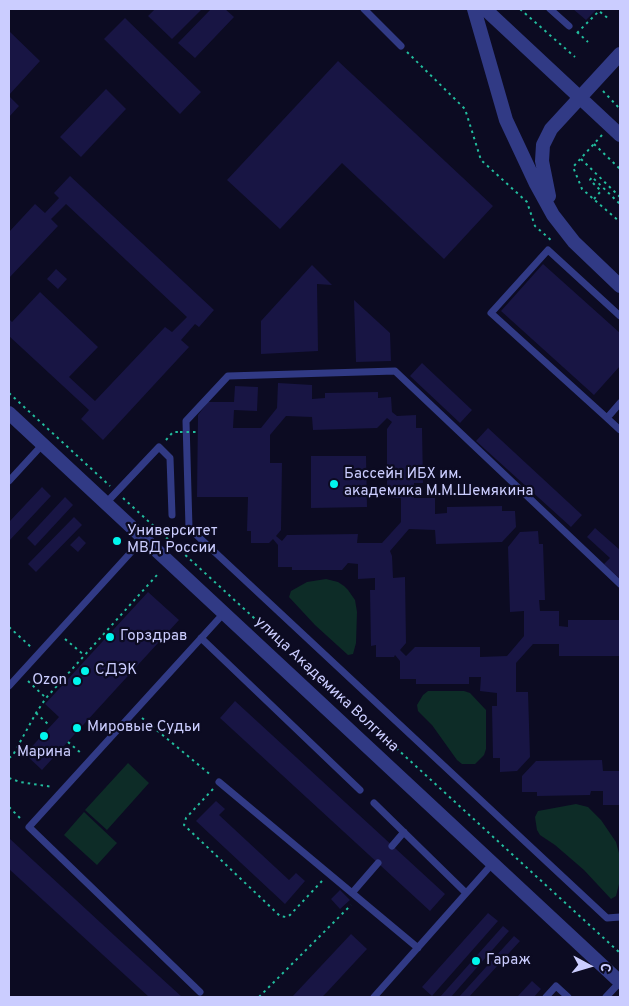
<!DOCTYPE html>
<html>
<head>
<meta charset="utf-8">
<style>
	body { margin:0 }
	#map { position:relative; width:629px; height:1006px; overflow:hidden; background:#0c0b22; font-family:Overpass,sans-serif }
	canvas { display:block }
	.frame { position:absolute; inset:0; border:10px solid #cbcdff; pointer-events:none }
	.north { position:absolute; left:564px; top:941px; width:50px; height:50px; -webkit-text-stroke:4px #0c0b22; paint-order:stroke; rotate:96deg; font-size:14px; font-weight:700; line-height:20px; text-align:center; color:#cbcdff }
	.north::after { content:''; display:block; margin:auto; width:18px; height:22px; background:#cbcdff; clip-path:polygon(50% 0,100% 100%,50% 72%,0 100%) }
</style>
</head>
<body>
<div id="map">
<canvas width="629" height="1006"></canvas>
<div class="frame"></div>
<div class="north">С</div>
</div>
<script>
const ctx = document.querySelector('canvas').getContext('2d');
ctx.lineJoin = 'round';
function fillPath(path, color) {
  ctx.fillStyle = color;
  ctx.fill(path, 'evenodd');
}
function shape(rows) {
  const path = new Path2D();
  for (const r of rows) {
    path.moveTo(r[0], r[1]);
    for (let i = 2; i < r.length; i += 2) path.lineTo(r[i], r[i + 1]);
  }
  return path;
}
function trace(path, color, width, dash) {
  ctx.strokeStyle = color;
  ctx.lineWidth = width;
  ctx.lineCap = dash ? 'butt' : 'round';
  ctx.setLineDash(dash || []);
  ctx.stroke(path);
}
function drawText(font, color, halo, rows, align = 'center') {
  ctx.font = font + ' Overpass,sans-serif';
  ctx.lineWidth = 4.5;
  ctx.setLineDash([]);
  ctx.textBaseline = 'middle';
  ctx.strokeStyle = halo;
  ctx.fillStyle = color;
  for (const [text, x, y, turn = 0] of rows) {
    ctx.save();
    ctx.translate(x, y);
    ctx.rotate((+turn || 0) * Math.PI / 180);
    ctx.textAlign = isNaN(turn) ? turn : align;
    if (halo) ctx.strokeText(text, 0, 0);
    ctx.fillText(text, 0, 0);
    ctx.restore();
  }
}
fillPath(shape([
	[326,579,338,582,344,586,348,590,355,600,357,612,356,643,353,654,348,655,315,625,289,597,291,591,307,582],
	[428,691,464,691,470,693,486,710,486,749,484,755,475,764,462,764,457,760,432,725,418,711,417,705,423,695],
	[128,763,149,783,107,830,85,810],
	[576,804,588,807,601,820,616,842,620,857,619,884,616,896,611,899,584,870,555,845,540,835,537,830,535,817,538,811],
	[84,812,117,843,97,865,64,835]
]), '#0d2c27');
fillPath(shape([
	[155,9,202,9,172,39,148,16],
	[211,9,225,9,234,17,195,58,178,43],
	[573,9,597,9,586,20],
	[125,18,201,92,180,114,104,39],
	[9,31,40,61,9,95],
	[338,61,493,206,444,259,342,163,280,229,227,180],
	[106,89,126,109,81,157,60,137],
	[9,96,19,106,9,117],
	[70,176,214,310,199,327,195,324,181,340,189,347,103,440,81,419,89,410,9,336,9,319,12,322,40,292,98,347,69,377,95,401,165,327,172,332,187,317,66,204,51,219,58,226,9,278,9,232,35,204,45,213,59,198,54,193],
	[543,264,620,333,620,366,594,395,501,311],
	[312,265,332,285,317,284,318,351,261,354,261,321],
	[56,269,67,279,58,289,47,279],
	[354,300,390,333,391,361,356,362],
	[422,363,472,410,460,423,410,376],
	[278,383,312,385,312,399,325,398,325,393,378,392,378,398,391,397,392,412,397,416,416,415,416,428,422,428,423,483,414,483,414,498,435,498,435,514,447,513,447,507,502,506,502,511,515,511,516,527,502,542,436,544,435,530,409,529,390,551,392,556,393,578,405,577,406,643,400,650,406,656,415,647,480,647,480,657,507,656,524,636,524,611,510,612,508,547,520,532,538,531,539,544,543,544,545,600,539,600,540,611,559,611,559,626,568,627,568,620,620,620,620,656,559,656,559,644,533,644,516,663,516,692,528,692,530,757,517,771,500,772,500,758,493,758,492,706,497,706,497,693,480,691,481,677,469,677,469,684,416,684,416,679,400,679,400,661,395,655,394,657,376,657,376,645,371,646,370,590,375,590,375,578,358,579,358,564,348,563,342,570,292,570,292,567,278,567,278,545,273,539,269,543,251,543,251,531,247,531,248,497,197,497,198,415,208,402,234,402,235,386,258,387,257,411,234,410,233,428,261,428,277,408],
	[286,416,312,417,313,430,377,428,387,418,392,422,387,429,387,497,401,498,401,522,382,543,357,543,358,534,287,535,282,541,276,536,281,530,282,463,270,463,270,435],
	[488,428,582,515,571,527,476,441],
	[311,456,366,456,367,507,311,508],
	[42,487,51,496,9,541,9,522],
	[65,497,73,505,35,546,27,538],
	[74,517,82,525,36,572,28,564],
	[595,528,620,550,620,579,604,564,610,558,587,537],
	[79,536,86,543,78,552,70,545],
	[148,592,179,620,42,770,25,754,59,717,45,704],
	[235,701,445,894,430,911,220,718],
	[602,760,603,771,620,771,620,805,603,805,603,791,591,791,590,795,537,796,537,792,522,792,522,776,536,761],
	[216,801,225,809,219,815,289,880,296,873,305,881,285,904,196,821],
	[9,838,115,936,182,997,149,997,9,869],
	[340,890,350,900,340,909,331,899],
	[488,913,498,921,432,996,422,987],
	[503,926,509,931,451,997,440,997],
	[351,934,367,949,328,991,322,997,292,997],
	[514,936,520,941,469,997,459,997],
	[532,981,541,989,534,997,517,997]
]), '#181544');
trace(shape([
	[520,9,575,57],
	[577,32,588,42],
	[577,33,599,11,609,19],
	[407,52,465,109,481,160,527,202,535,226,552,241],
	[603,91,620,109],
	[602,135,573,167,582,189,620,222],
	[594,144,620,169],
	[581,159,620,197],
	[594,199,601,191,590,180,592,177,620,204],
	[9,393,110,486],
	[166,440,173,432,178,432],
	[123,498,620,953],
	[9,627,31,647],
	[65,639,84,655],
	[28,681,46,698],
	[36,713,50,726],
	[142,718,212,776],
	[68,742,82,754],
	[9,758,13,755,36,713,46,698,157,575],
	[9,778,20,782,53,787],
	[213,789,186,818,184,825,280,916,286,917,290,915,322,881],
	[9,807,22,820],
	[259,997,351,905]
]), '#22bd9e', 2, [2.5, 4]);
trace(shape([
	[364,9,401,46],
	[550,9,569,26],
	[620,403,607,418,620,430],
	[607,418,491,313,548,250,620,316],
	[9,481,43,444],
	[106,503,159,447,170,458,172,515],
	[620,584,395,371,228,376,186,421,189,528,607,918,620,917],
	[201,638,360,790],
	[9,686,143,539],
	[219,782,418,948],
	[374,803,466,893],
	[392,846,404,832],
	[352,893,378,863],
	[200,992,29,827,224,613],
	[374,997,493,863],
	[546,997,556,986,568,997],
	[606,997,620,982]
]), '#313a85', 7);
trace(shape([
	[474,9,506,120,536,184,553,215,574,242,620,286],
	[485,9,620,135],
	[549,196,542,161,543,145,551,129,620,54]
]), '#313a85', 14);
trace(shape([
	[9,413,620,982]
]), '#313a85', 14);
trace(shape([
	[180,432,198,432]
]), '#22bd9e', 2, [2.5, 4]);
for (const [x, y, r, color] of [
	[334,484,5,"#00f6ed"],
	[117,541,5,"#00f6ed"],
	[110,637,5,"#00f6ed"],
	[85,671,5,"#00f6ed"],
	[77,681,5,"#00f6ed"],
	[77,728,5,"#00f6ed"],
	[44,736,5,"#00f6ed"],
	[476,961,5,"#00f6ed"]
]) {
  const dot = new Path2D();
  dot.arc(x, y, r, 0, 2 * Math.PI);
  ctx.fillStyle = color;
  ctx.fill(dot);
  trace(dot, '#0c0b22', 2);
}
drawText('15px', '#cbcdff', '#0c0b22', [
	["Бассейн ИБХ им.",344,475],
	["академика М.М.Шемякина",344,492],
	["Университет",127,532],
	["МВД России",127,549],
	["Горздрав",120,637],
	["СДЭК",95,671],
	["Ozon",67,681,"right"],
	["Мировые Судьи",87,728],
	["Марина",44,753,"center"],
	["Гараж",486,961]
], 'left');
drawText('15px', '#cbcdff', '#0c0b22', [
	["улица Академика Волгина",326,685,43]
]);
</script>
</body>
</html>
